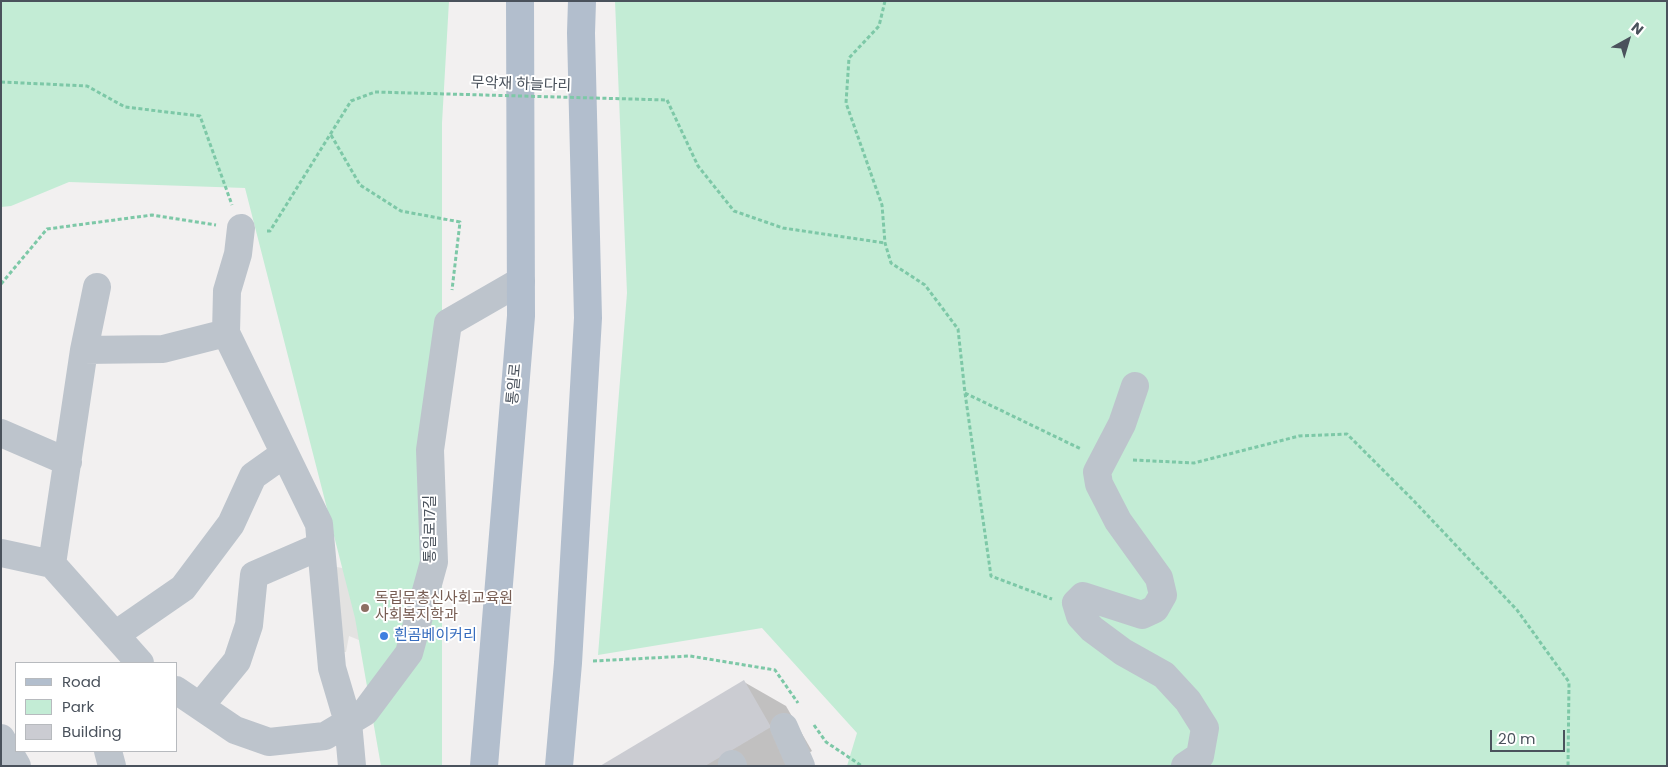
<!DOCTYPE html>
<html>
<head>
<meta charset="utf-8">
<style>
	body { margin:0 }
	#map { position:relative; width:1668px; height:767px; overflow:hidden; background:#f2f0f0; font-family:Poppins,sans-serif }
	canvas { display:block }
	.frame { position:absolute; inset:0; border:2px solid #4a525c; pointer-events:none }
	.legend { position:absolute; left:15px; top:662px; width:162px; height:90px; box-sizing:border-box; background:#fff; border:1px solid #b7babe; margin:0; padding:6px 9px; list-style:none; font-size:15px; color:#4a525c }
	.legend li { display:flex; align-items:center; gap:10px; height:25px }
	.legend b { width:25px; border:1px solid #b7babe }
	.north { position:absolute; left:1603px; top:15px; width:50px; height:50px; -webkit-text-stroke:4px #fff; paint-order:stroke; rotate:39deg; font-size:14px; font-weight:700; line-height:20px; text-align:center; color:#4a525c }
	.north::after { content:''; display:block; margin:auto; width:18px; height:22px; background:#4a525c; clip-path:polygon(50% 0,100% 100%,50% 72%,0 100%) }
	.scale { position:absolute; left:1490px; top:730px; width:75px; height:22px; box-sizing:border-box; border:2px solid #4a525c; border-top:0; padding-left:6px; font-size:15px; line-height:18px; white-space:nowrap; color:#4a525c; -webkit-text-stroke:4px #fff; paint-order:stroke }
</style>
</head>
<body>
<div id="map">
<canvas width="1668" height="767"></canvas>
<div class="frame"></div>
<ul class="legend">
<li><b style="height:6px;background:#b2becd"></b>Road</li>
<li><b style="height:14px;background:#c3ecd5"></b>Park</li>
<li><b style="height:14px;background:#cbccd2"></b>Building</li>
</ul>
<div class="north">N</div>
<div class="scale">20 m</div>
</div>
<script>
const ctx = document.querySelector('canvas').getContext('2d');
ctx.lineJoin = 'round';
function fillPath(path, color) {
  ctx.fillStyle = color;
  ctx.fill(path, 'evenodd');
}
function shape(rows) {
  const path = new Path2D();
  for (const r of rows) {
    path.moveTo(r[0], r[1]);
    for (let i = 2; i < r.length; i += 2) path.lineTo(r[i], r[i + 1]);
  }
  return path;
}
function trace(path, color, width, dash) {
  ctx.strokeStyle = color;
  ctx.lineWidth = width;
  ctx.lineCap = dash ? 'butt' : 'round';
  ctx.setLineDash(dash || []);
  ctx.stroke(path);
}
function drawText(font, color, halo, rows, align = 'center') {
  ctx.font = font + ' Poppins,"Noto Sans KR",sans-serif';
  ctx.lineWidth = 4;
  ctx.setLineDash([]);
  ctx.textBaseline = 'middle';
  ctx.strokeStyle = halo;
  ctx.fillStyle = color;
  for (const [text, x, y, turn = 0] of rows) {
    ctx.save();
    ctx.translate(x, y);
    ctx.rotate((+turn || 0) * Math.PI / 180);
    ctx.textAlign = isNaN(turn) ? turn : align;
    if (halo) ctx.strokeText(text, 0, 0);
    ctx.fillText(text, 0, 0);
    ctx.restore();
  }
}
fillPath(shape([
	[337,567,405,581,396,655,349,636,346,652,323,651]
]), '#e3e2e1');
fillPath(shape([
	[1,1,449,1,442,123,442,766,381,766,355,618,245,188,69,182,11,206,1,207],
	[615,1,1667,1,1667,766,847,766,857,733,762,628,598,655,627,293]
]), '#c3ecd5');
fillPath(shape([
	[744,682,786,706,812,751,787,766,602,766]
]), '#0003');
fillPath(shape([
	[744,680,771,727,705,766,600,766]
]), '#cbccd2');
trace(shape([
	[885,1,879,26,849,58,846,103,882,205,885,243,891,263,925,285,958,329,965,393,991,576,1052,599],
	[1,82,87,86,125,107,200,116,232,205],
	[667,100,698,166,734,211,783,228,885,243],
	[331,135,360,185,401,211,460,222,452,290],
	[267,231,270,231,351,101,375,92],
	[1,284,47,229,152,215,216,225],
	[965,393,1081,449],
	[1133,460,1194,463,1299,436,1347,434,1414,501,1517,610,1569,682,1568,766],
	[593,661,690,656,775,670,798,703],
	[814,725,826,742,862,766]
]), '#7dc8a7', 3, [4, 2.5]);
trace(shape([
	[241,228,238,254,227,291,226,333,319,524,332,668,348,722,352,766],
	[84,350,163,349,226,333],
	[1135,386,1122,424,1097,472,1099,484,1118,521,1159,578,1163,595,1155,609,1142,615,1083,596,1076,603,1080,616,1092,629,1123,652,1164,675,1188,701,1205,728,1200,756,1185,766],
	[1,433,68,462],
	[1,553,52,564,140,663],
	[52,564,84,350,97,287],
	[115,635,183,588,231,524,253,476,284,454],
	[176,690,235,730,269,742,325,736,365,712,409,653,434,562,430,450,448,323,521,281],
	[200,706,237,661,249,625,254,575,321,546],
	[784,727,801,766],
	[1,738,17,766],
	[108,751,112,766],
	[732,764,733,766]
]), '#bdc4cc', 28);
trace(shape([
	[484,766,521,316,520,1],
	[559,766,568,663,588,318,581,33,582,1]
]), '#b2becd', 28);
trace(shape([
	[375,92,667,100]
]), '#7dc8a7', 3, [4, 2.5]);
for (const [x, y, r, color] of [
	[365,608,5,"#8d6e63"],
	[384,636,5,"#3f7fe0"]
]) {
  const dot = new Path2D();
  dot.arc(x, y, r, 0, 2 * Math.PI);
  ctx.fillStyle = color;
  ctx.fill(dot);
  trace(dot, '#fff', 2);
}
drawText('15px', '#4a525c', '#fff', [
	["무악재 하늘다리",521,85,2],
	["통일로",515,384,-85],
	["통일로17길",431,529,-90]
]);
drawText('15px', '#785e54', '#fff', [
	["독립문총신사회교육원",375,599],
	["사회복지학과",375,616]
], 'left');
drawText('15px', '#366cbe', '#fff', [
	["흰곰베이커리",394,636]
], 'left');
</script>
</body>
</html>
